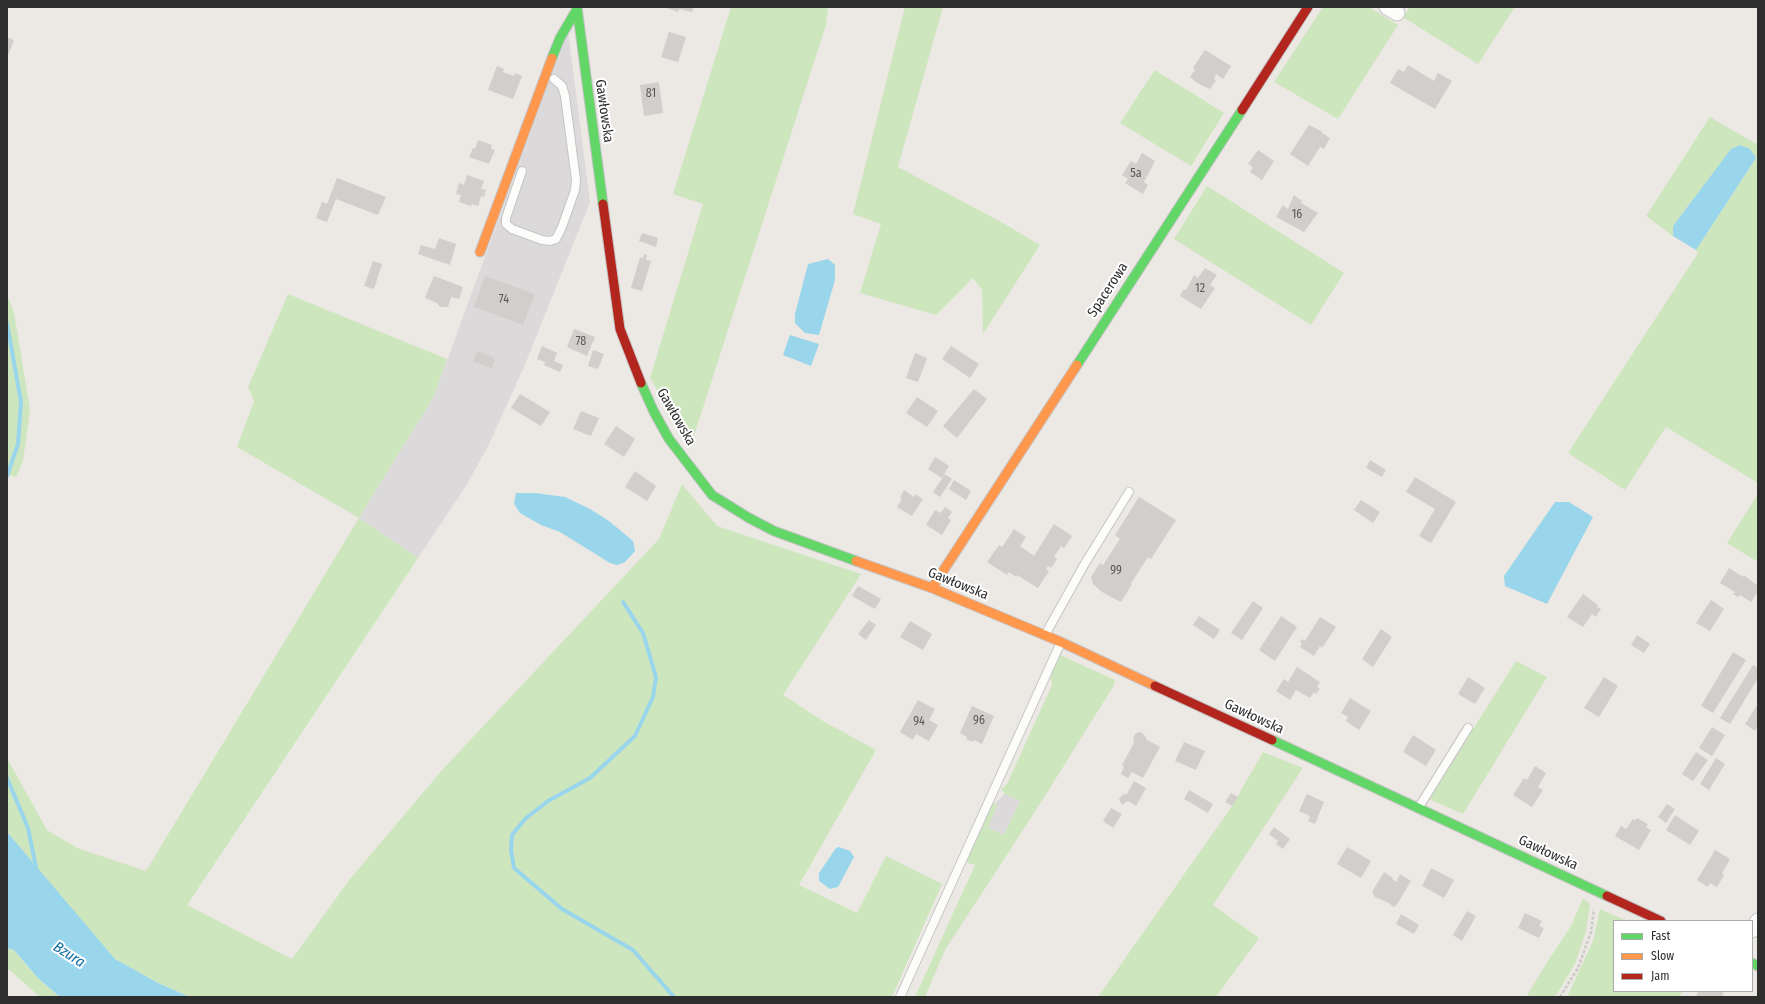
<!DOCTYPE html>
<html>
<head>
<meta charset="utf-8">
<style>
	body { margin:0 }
	#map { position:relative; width:1765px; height:1004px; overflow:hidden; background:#ece8e4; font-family:"Fira Sans Condensed",sans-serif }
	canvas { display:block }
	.frame { position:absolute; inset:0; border:8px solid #2e2e2e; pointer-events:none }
	.legend { position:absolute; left:1613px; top:920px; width:140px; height:72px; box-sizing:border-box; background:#fff; border:1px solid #ababab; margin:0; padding:5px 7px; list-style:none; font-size:12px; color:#2e2e2e }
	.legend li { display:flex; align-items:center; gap:8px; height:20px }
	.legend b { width:20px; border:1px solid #ababab }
</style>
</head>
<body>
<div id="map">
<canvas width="1765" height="1004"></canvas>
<div class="frame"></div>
<ul class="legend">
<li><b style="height:5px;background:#63d668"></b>Fast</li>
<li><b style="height:5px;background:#ff974d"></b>Slow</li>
<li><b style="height:5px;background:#b3261e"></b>Jam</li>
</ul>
</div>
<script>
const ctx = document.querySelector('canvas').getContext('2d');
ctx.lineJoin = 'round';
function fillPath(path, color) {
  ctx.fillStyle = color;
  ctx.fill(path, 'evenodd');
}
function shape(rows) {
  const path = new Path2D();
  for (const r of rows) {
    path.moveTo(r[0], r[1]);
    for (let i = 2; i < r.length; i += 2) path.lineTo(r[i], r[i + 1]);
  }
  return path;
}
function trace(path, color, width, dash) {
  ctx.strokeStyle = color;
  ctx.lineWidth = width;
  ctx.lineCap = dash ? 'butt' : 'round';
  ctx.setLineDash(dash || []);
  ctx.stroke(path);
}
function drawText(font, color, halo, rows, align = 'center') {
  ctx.font = font + ' "Fira Sans Condensed",sans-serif';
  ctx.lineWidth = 4;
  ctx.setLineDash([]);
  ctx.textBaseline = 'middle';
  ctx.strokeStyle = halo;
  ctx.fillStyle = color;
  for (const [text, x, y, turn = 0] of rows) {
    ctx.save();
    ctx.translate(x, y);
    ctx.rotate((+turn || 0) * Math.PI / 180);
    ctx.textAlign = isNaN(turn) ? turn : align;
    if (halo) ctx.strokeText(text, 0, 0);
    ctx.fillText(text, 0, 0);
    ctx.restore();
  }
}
fillPath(shape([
	[568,31,590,202,524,367,489,444,466,486,418,558,359,518,434,396],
	[1005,794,1020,801,1004,835,988,828,997,806,995,803]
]), '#dcd9db');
fillPath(shape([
	[731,7,828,7,826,25,692,442,685,437,650,378,703,204,673,194],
	[905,7,943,7,898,167,1001,222,1040,245,983,334,982,290,973,278,936,315,860,293,881,224,853,214],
	[1323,7,1369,7,1398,25,1338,119,1274,82],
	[1410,7,1515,7,1478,64,1403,17],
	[1155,70,1224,113,1191,166,1120,123],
	[1710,117,1758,145,1758,483,1666,427,1625,490,1568,453,1698,253,1696,250,1756,158,1701,189,1673,226,1673,236,1646,216],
	[1207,186,1344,273,1311,325,1174,239],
	[288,294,447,359,434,396,359,518,418,558,187,905,292,959,350,879,443,769,659,539,682,484,717,526,861,574,783,695,823,721,876,750,799,885,857,913,886,856,942,884,892,997,190,997,158,983,115,959,86,927,7,832,7,758,47,830,77,848,146,871,359,518,237,447,254,401,248,387],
	[7,295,14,312,30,410,23,461,16,477,7,474],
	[1758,494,1758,562,1727,543],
	[1060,655,1115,680,1114,685,1045,796,945,950,925,997,915,997,975,865,965,862,991,803,995,803,997,806,988,828,1004,835,1020,801,1005,794,1001,789,1007,784,1052,685,1050,674],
	[1516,661,1547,677,1463,814,1429,799],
	[1263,752,1303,768,1213,905,1259,938,1216,997,1098,997,1232,806],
	[1583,898,1590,904,1586,932,1575,964,1555,997,1526,997,1544,967,1571,926],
	[1600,909,1627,921,1614,921,1614,991,1683,991,1679,997,1567,997,1593,941],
	[7,948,14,950,38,978,60,997,40,997,7,968]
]), '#cee6be');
fillPath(shape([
	[1740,145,1750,149,1756,158,1696,250,1673,236,1673,226,1731,149],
	[828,259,835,265,835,280,819,335,805,333,795,323,795,314,808,264],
	[790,335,819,344,811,366,783,355],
	[516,493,535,493,565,497,590,509,609,521,633,541,635,551,625,562,617,565,610,563,560,532,541,525,520,513,514,504],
	[1555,502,1569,502,1593,517,1547,604,1505,586,1504,576],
	[7,832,115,959,158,983,190,997,60,997,38,978,14,950,7,948],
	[839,847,850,851,854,857,838,887,830,889,819,881,819,873,836,848]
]), '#99d6ec');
trace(shape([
	[7,323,21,402,18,444,7,476],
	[623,602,643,633,656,677,653,697,635,736,590,778,548,801,525,819,512,835,511,850,514,868,562,909,633,950,674,997],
	[7,778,28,828,36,867,35,872]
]), '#99d6ec', 4);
fillPath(shape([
	[664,7,694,7,692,12,679,9,678,12],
	[669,32,686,37,678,62,661,57],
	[7,37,14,40,7,58],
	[1205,50,1231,66,1223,79,1216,74,1214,79,1216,80,1210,89,1197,83,1190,77,1195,70,1193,68],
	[1408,65,1434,81,1438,73,1452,81,1435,109,1390,83,1398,69,1404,72],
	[497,66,504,69,503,72,514,76,515,73,522,76,513,99,488,90],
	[659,82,663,113,644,116,640,85],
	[1309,125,1321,131,1322,133,1330,138,1324,149,1320,147,1308,166,1290,154],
	[478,140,492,145,491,149,495,150,489,164,469,157,473,148,475,149],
	[1258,150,1274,161,1262,180,1250,172,1253,167,1248,164],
	[1142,153,1155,161,1144,182,1148,185,1143,194,1125,183,1128,179,1122,175,1131,161,1136,164],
	[467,175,484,181,481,189,486,190,484,197,481,196,478,206,472,204,471,206,459,202,461,195,456,194,459,183,464,185],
	[337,178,386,197,378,215,336,199,327,222,316,218,322,202,327,204],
	[1294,195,1302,201,1301,203,1318,213,1304,232,1276,217,1283,205,1288,209],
	[642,233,658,238,656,247,639,241],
	[439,238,456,244,450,265,418,254,421,245,435,249],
	[644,254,647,255,646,260,651,261,642,291,631,288,640,257,643,258],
	[373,261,382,264,374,289,364,286],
	[1205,268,1217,275,1210,285,1215,288,1201,309,1180,296,1183,290,1186,290,1194,275,1198,278],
	[434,276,463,287,459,299,451,297,448,307,442,307,439,306,437,303,425,298],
	[485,276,535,294,523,325,474,307],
	[574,329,595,337,587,356,567,347],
	[542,346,557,353,554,361,563,365,560,372,544,365,545,362,537,359],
	[951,346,979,364,970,378,942,359],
	[593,350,604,354,598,369,588,366],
	[477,351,495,358,492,368,473,362],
	[915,353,927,358,918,382,906,378],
	[974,389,987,399,957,438,943,426],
	[520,394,550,412,541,426,511,408],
	[917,397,938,411,927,427,906,413],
	[581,411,599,418,591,436,573,429],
	[616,426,635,439,624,457,604,444],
	[935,457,949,466,942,478,928,469],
	[1370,460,1386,470,1382,477,1366,468],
	[635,471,656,486,647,501,625,487],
	[945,474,952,479,940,497,933,492],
	[1415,477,1456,502,1431,543,1419,536,1435,509,1406,492],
	[954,480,971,491,966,500,949,489],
	[904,490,914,497,915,494,923,499,912,516,897,507,902,499,900,498],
	[1139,497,1176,520,1151,559,1148,557,1131,583,1132,584,1121,602,1102,592,1093,584,1091,577,1100,563,1103,565,1120,539,1115,535],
	[1361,500,1380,512,1373,523,1354,510],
	[945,507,952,512,948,518,951,520,942,535,926,525,935,510,941,513],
	[1054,524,1072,536,1064,548,1061,546,1054,557,1057,559,1051,568,1048,566,1046,569,1049,571,1038,588,1017,575,1016,577,1009,572,1007,575,987,562,999,545,1002,547,1014,529,1026,537,1020,546,1034,556],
	[1729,568,1743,577,1744,575,1758,586,1758,591,1751,602,1740,595,1738,597,1733,594,1735,592,1720,583],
	[858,586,881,599,875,609,852,596],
	[1583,594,1598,605,1597,607,1601,609,1596,617,1592,614,1583,627,1567,617],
	[1711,600,1724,609,1710,631,1696,623],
	[1253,601,1263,608,1242,640,1231,633],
	[1199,616,1220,630,1214,639,1193,625],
	[1281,616,1297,627,1275,661,1259,650],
	[1320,617,1336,627,1322,648,1320,646,1314,656,1300,647,1302,643,1300,642,1302,639,1305,641],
	[869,620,876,625,866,640,858,634],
	[910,621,932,634,923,650,900,637],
	[1381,629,1392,637,1373,667,1362,659],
	[1637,635,1650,644,1644,653,1631,645],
	[1733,652,1746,660,1713,713,1701,706],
	[1753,665,1758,668,1758,678,1730,724,1720,718],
	[1297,667,1320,682,1317,687,1320,689,1316,694,1314,692,1310,698,1296,690,1290,700,1276,691,1284,679,1288,682],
	[1468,677,1485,688,1475,704,1458,694],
	[1604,677,1618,686,1599,717,1584,708],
	[1350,698,1371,711,1359,730,1346,721,1348,717,1341,713],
	[918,700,935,709,929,720,938,725,929,741,916,734,913,740,900,732],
	[1758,704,1758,726,1755,731,1745,724],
	[972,706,994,716,982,744,974,740,972,742,966,739,967,737,960,733],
	[1712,727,1725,735,1712,756,1699,748],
	[1141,732,1145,736,1147,740,1160,747,1143,778,1132,772,1128,778,1121,774,1124,767,1122,765,1134,743,1133,738,1136,733],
	[1413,735,1436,750,1426,766,1403,752],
	[1184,742,1205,751,1196,770,1175,761],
	[1696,752,1708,760,1693,781,1682,774],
	[1716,758,1725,764,1709,790,1700,784],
	[1535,766,1546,773,1538,787,1543,790,1532,807,1513,795,1524,778,1527,780],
	[1134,781,1146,788,1136,806,1128,801,1122,805,1119,799,1122,795,1127,794],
	[1189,790,1213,804,1208,813,1184,799],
	[1231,793,1238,797,1232,806,1225,802],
	[1307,794,1324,802,1315,824,1308,821,1310,816,1299,811],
	[1667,804,1675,809,1666,823,1658,817],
	[1111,808,1122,814,1113,828,1103,821],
	[1675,815,1699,831,1690,845,1666,830],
	[1637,818,1648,824,1646,827,1651,830,1639,850,1615,836,1621,826,1626,829,1633,819,1635,821],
	[1274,827,1290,839,1283,849,1276,844,1278,841,1269,834],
	[1347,847,1371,861,1361,878,1337,864],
	[1715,850,1730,859,1722,873,1724,875,1717,887,1710,883,1708,887,1697,880],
	[1431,868,1454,880,1444,898,1422,886],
	[1384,872,1393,878,1392,879,1396,882,1400,874,1411,881,1396,906,1393,907,1389,903,1375,897,1372,892],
	[1467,911,1476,916,1462,941,1453,935],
	[1525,913,1542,921,1539,926,1544,928,1539,938,1518,928],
	[1401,914,1419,925,1414,934,1396,924],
	[1699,991,1724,991,1722,997,1700,997,1696,995]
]), '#d1cecb');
const lane = shape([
	[522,171,506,218,506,224,512,229,542,240,550,241,556,239,562,227,575,190,576,180,565,96,562,86,554,79],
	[1045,635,1084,565,1129,492],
	[1419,807,1468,728],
	[900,997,1061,642]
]);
const street = shape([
	[1387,7,1397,13],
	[1752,930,1758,921]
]);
const fast = shape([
	[577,7,603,204],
	[552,58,560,38,577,9],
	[1077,365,1242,110],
	[641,383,654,412,669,439,712,495,749,518,774,531,856,561],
	[1272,740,1607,896],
	[1752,963,1758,966]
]);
const slow = shape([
	[480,252,552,58],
	[856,561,932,588,1061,642,1155,686],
	[932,588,1077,365]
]);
const jam = shape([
	[1242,110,1308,7],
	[603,204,620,329,641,383],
	[1155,686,1272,740],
	[1607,896,1661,921]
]);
trace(lane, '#c5c4c5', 10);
trace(street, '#c5c4c5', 17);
trace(fast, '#c5c4c5', 11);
trace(slow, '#c5c4c5', 11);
trace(jam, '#c5c4c5', 11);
trace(shape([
	[1560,997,1578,968,1591,932,1594,909]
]), '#c9c9c8', 2.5, [3, 2]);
trace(lane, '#fcfcfb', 8);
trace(street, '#fcfcfb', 15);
trace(fast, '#63d668', 9);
trace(slow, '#ff974d', 9);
trace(jam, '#b3261e', 9);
drawText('12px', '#585857', null, [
	["81",651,94],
	["5a",1136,174],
	["16",1297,215],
	["12",1200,289],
	["74",504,300],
	["78",581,342],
	["99",1116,571],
	["96",979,721],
	["94",919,722]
]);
drawText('14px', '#2e2e2e', '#fff', [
	["Gawłowska",604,111,82],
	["Spacerowa",1108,290,-57],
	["Gawłowska",676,417,60],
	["Gawłowska",958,584,22],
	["Gawłowska",1254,717,25],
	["Gawłowska",1548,853,25]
]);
drawText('italic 15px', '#0d6fa3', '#fff', [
	["Bzura",69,955,33]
]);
</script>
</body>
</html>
